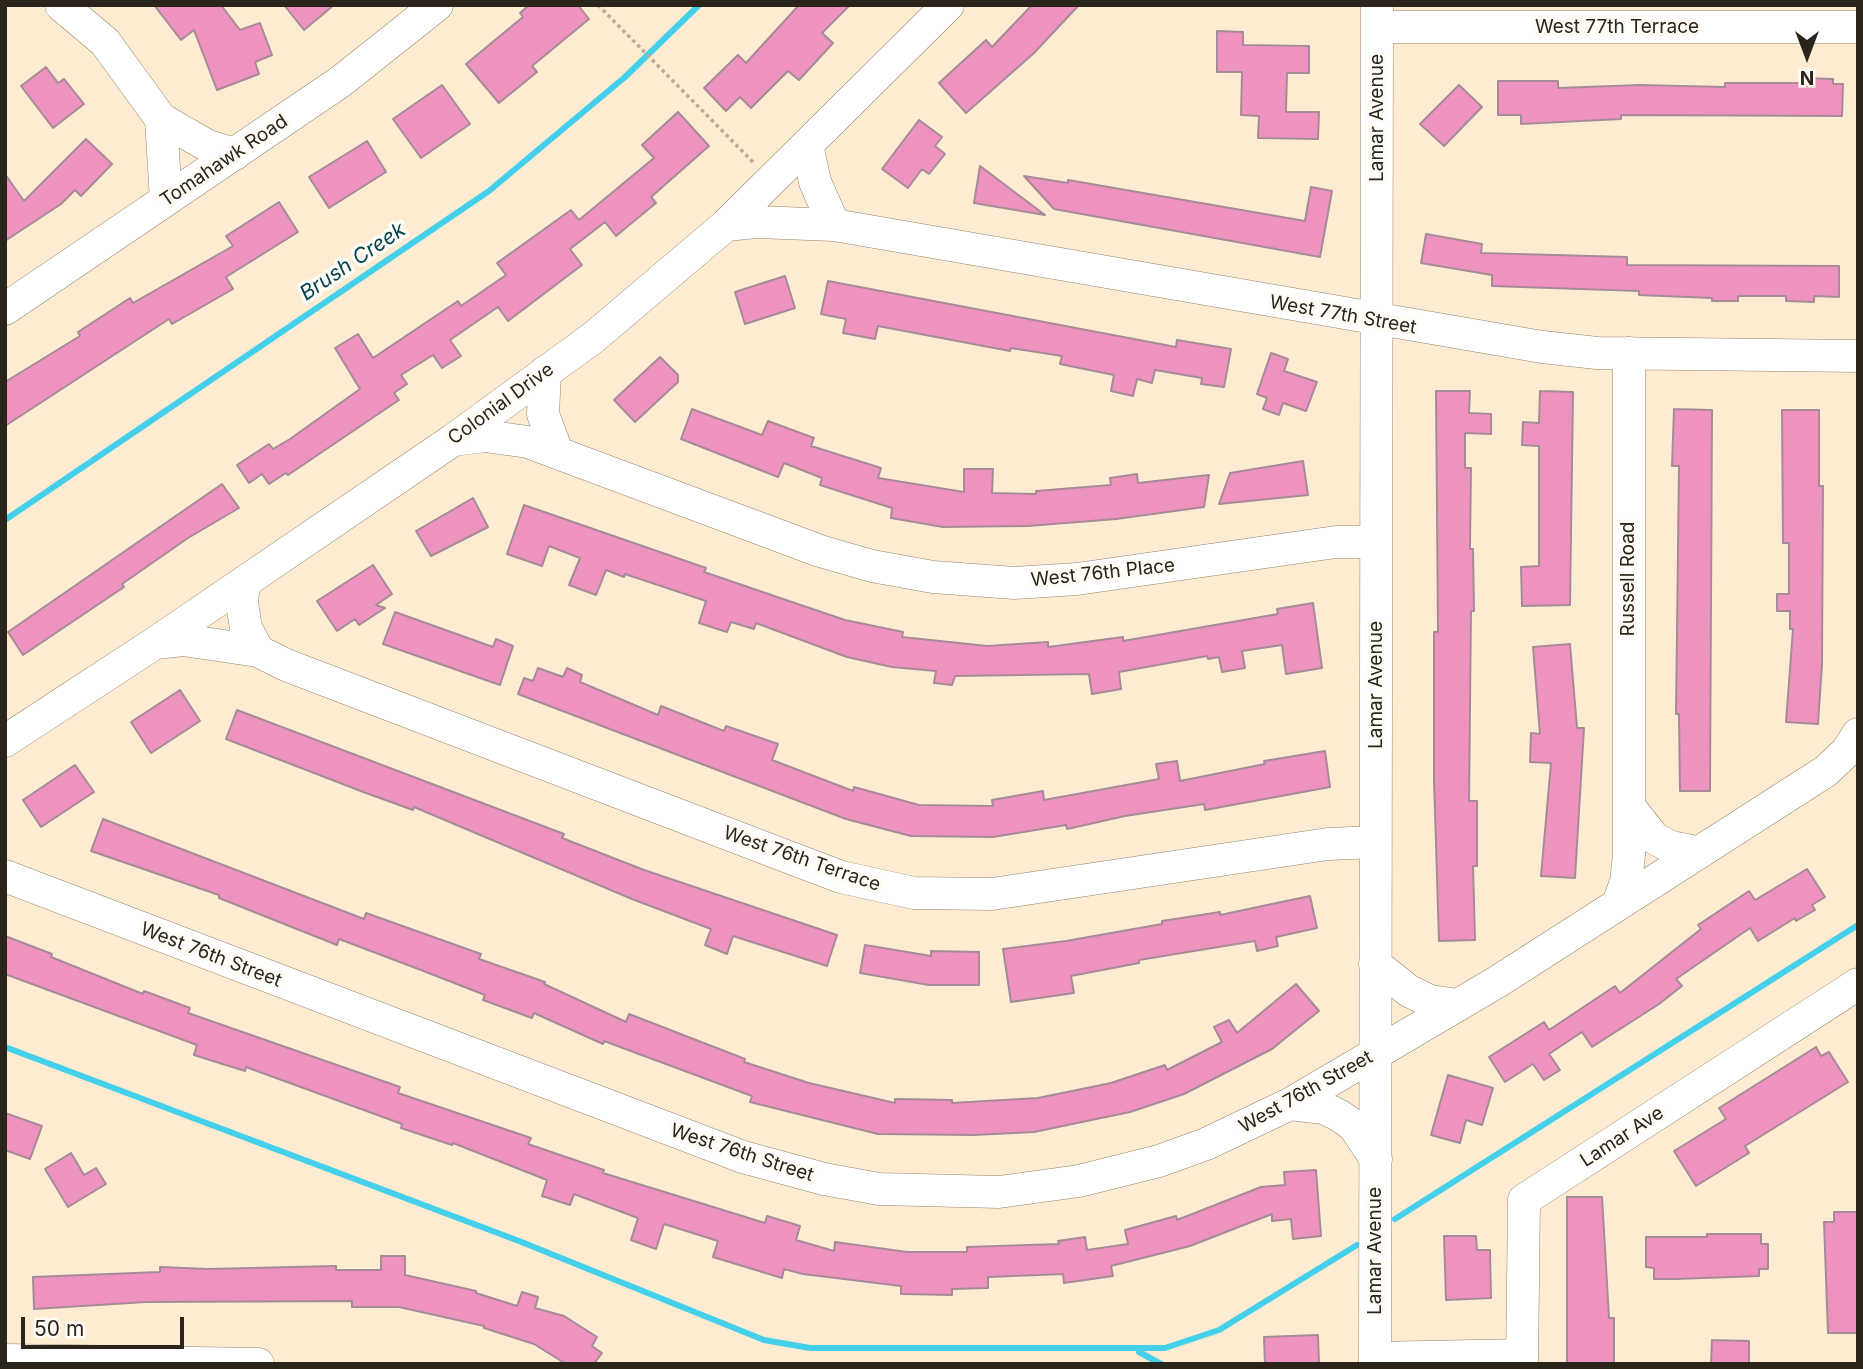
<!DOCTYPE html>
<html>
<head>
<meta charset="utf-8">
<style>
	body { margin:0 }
	#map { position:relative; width:1863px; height:1369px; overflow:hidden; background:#fdecd1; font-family:Inter,sans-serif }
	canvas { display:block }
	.frame { position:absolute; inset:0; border:7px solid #2b241a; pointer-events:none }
	.north { position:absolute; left:1772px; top:21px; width:70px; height:70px; -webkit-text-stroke:5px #fffcf6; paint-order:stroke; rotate:180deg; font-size:19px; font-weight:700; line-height:28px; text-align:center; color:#2b241a }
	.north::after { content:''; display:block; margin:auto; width:24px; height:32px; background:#2b241a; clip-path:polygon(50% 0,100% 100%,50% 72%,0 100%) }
	.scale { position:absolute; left:21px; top:1317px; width:163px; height:32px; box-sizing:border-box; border:4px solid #2b241a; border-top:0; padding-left:9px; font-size:21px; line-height:24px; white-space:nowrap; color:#2b241a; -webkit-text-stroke:5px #fffcf6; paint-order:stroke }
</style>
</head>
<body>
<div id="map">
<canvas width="1863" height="1369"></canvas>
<div class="frame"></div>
<div class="north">N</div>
<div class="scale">50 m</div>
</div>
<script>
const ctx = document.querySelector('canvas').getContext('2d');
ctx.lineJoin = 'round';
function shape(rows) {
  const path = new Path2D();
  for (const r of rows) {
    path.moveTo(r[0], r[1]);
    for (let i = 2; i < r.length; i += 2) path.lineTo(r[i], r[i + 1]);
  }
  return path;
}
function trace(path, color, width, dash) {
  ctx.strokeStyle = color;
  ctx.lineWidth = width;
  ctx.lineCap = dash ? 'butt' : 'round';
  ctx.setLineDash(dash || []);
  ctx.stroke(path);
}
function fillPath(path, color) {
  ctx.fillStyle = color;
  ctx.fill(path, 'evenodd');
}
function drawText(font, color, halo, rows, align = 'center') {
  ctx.font = font + ' Inter,sans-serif';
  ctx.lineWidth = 7;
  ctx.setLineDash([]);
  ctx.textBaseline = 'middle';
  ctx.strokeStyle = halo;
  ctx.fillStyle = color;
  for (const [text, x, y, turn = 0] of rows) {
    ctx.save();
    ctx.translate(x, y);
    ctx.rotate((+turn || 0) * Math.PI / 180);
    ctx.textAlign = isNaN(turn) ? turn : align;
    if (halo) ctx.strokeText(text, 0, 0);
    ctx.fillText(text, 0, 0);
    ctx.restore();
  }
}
trace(shape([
	[5,520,489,191,625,77,699,5],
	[5,1047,519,1241,764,1340,810,1348,1165,1348,1219,1330,1357,1245],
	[1395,1219,1858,925],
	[1139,1352,1161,1364]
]), '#44cfea', 6);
const building = shape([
	[154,5,221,5,240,30,260,23,272,55,255,62,259,74,217,90,194,30,181,40,154,5],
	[284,5,334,5,304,30,284,5],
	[529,5,578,5,589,19,532,66,537,72,499,103,466,64,523,17,520,13,529,5],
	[799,5,850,5,822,33,833,43,799,80,788,71,751,108,740,97,726,111,704,88,738,55,746,63,799,5],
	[1032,5,1079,5,1034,53,966,113,939,83,986,40,992,47,1032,5],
	[1217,31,1243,32,1243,45,1309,46,1309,73,1287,73,1286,112,1319,112,1318,139,1258,138,1259,116,1241,115,1242,72,1217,72,1217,31],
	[46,67,58,83,64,79,84,104,53,128,21,86,46,67],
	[1802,78,1833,79,1833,84,1843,84,1842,116,1621,115,1621,119,1521,124,1521,115,1498,115,1498,81,1558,81,1558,88,1640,85,1725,87,1725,83,1802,83,1802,78],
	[442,85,470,124,421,158,393,119,442,85],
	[1459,85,1482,107,1444,146,1420,124,1459,85],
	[678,112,709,146,651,197,656,203,616,236,605,222,570,249,582,265,508,321,498,307,450,340,461,356,442,368,433,355,401,375,407,384,394,393,399,400,288,475,286,473,269,484,262,474,249,483,237,465,269,444,273,449,290,439,360,389,335,348,358,334,373,358,458,301,461,306,506,275,497,263,571,210,579,220,654,158,642,145,678,112],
	[919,120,942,137,935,146,945,154,929,174,922,169,908,188,882,169,919,120],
	[86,139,112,164,81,196,75,190,61,204,5,241,5,174,24,201,86,139],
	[367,141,386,172,329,208,309,177,367,141],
	[980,166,1045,215,974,203,980,166],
	[1024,176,1068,183,1068,180,1305,221,1311,187,1332,191,1320,257,1054,209,1024,176],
	[279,202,298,232,226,277,233,289,172,324,169,319,5,426,5,382,80,336,78,332,130,298,133,303,233,246,226,236,279,202],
	[1426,234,1482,244,1481,253,1627,257,1627,265,1839,266,1839,297,1814,296,1814,302,1786,301,1786,296,1738,296,1738,301,1712,301,1712,298,1639,295,1639,291,1492,286,1492,275,1421,263,1426,234],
	[785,276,795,308,745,324,735,292,785,276],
	[828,281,1176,347,1177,340,1231,349,1224,387,1201,384,1202,378,1155,370,1152,383,1137,379,1133,396,1111,391,1114,375,1060,364,1062,356,1011,348,1010,351,878,326,875,339,843,333,846,319,821,314,828,281],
	[1271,353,1288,359,1284,371,1317,382,1306,411,1283,403,1279,415,1263,409,1267,398,1257,394,1271,353],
	[660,357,678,375,678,382,635,422,614,400,660,357],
	[1436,391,1470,391,1469,413,1491,414,1491,434,1465,433,1465,468,1471,468,1470,549,1473,549,1474,611,1471,611,1469,801,1477,801,1477,866,1473,866,1475,940,1439,941,1434,779,1434,632,1438,632,1436,391],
	[1540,391,1573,392,1570,605,1522,606,1521,567,1539,566,1539,446,1522,445,1523,422,1539,423,1540,391],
	[692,409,762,435,768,421,814,438,811,446,881,468,878,478,964,492,964,469,993,469,992,493,1036,494,1036,491,1111,485,1110,478,1137,474,1138,483,1209,475,1204,507,1116,519,1028,526,943,527,891,518,892,508,820,485,822,478,784,463,778,477,681,439,692,409],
	[1674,409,1712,410,1710,791,1680,791,1679,714,1676,714,1679,466,1672,466,1674,409],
	[1782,410,1819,410,1819,486,1823,486,1822,664,1818,724,1786,722,1793,629,1790,629,1790,611,1777,611,1777,594,1789,594,1789,543,1783,543,1782,410],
	[1303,461,1308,495,1219,504,1230,473,1303,461],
	[222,484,239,508,188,538,122,584,124,587,23,655,8,632,222,484],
	[473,498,488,527,431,556,416,531,473,498],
	[524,505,706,568,704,572,783,599,845,620,903,632,902,637,987,646,1048,642,1048,647,1123,637,1123,641,1278,614,1277,609,1313,603,1322,668,1286,674,1282,645,1242,651,1245,668,1222,672,1219,657,1208,659,1207,656,1119,672,1121,689,1092,694,1089,674,955,676,952,685,934,683,936,671,892,667,847,657,756,623,754,629,731,622,727,632,699,623,706,601,625,574,624,577,606,570,596,595,569,585,580,558,549,546,542,566,507,554,524,505],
	[373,565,392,594,376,605,385,608,359,625,355,619,337,631,317,601,373,565],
	[395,612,493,647,496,639,513,646,500,685,383,644,395,612],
	[1570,644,1577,728,1584,728,1575,878,1541,876,1551,763,1530,762,1531,733,1540,734,1533,647,1570,644],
	[538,668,563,677,567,668,582,675,580,682,658,715,661,706,724,731,726,726,778,744,772,760,853,791,854,787,919,805,993,806,992,800,1043,791,1044,800,1159,779,1156,764,1177,761,1180,781,1265,764,1264,761,1325,751,1330,787,1205,810,1204,804,1125,816,1067,829,1066,825,993,837,911,836,846,819,518,694,524,678,533,681,538,668],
	[180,690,200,721,151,753,131,722,180,690],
	[237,710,564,834,562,838,644,870,837,935,827,966,733,936,727,954,705,945,711,929,632,899,414,807,413,810,366,793,226,739,237,710],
	[75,765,94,792,41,827,23,800,75,765],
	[103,819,364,919,366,913,481,954,479,959,545,982,544,984,626,1022,629,1014,745,1059,744,1062,809,1083,895,1103,895,1099,952,1100,952,1103,1038,1098,1111,1083,1165,1065,1167,1070,1222,1042,1214,1027,1229,1020,1237,1033,1296,984,1319,1011,1272,1049,1184,1094,1130,1112,1034,1132,974,1135,878,1134,750,1102,752,1096,604,1041,603,1044,534,1013,532,1018,483,1000,485,995,421,970,339,939,337,945,219,898,219,895,91,851,103,819],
	[1807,869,1825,897,1812,905,1815,910,1796,921,1795,918,1758,941,1750,928,1676,979,1682,986,1659,1004,1592,1047,1582,1032,1549,1054,1560,1070,1544,1080,1533,1064,1505,1082,1489,1057,1544,1022,1549,1030,1615,986,1620,993,1701,929,1698,925,1749,891,1755,900,1807,869],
	[1310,896,1317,928,1276,937,1278,946,1257,951,1255,941,1139,960,1139,963,1071,976,1074,993,1011,1002,1003,949,1066,941,1162,924,1162,921,1220,912,1220,915,1310,896],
	[5,936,52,954,51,957,143,994,144,991,190,1008,188,1013,400,1087,398,1093,531,1138,528,1144,604,1170,603,1173,765,1223,767,1216,800,1226,796,1240,834,1251,835,1242,907,1252,967,1252,967,1247,1059,1244,1058,1241,1085,1237,1087,1250,1128,1244,1125,1230,1176,1216,1177,1220,1261,1187,1285,1185,1284,1172,1316,1170,1321,1236,1293,1239,1291,1219,1272,1221,1272,1214,1190,1246,1111,1266,1113,1276,1064,1283,1063,1274,988,1277,988,1288,952,1289,952,1295,901,1294,901,1286,803,1274,784,1269,782,1278,713,1257,718,1241,664,1224,656,1249,631,1240,638,1218,574,1194,570,1205,542,1196,547,1180,453,1143,452,1145,401,1128,402,1124,246,1067,245,1071,194,1055,197,1045,5,974,5,936],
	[865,945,931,956,931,951,979,952,979,985,929,985,860,973,865,945],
	[1816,1047,1821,1056,1829,1052,1848,1082,1745,1146,1749,1153,1696,1186,1674,1151,1726,1119,1719,1108,1816,1047],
	[1448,1075,1493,1088,1482,1125,1466,1120,1460,1143,1431,1135,1448,1075],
	[5,1113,42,1126,30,1159,5,1150,5,1113],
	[71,1153,84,1175,96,1168,106,1184,68,1207,45,1169,71,1153],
	[1567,1197,1602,1197,1609,1318,1614,1318,1614,1364,1567,1364,1567,1197],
	[1834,1212,1858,1212,1858,1333,1828,1333,1824,1222,1834,1222,1834,1212],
	[1707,1234,1761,1234,1761,1244,1768,1244,1768,1269,1759,1269,1759,1276,1676,1279,1654,1279,1654,1268,1646,1267,1646,1237,1707,1237,1707,1234],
	[1444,1236,1476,1236,1477,1250,1490,1250,1491,1298,1446,1300,1444,1236],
	[381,1256,405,1256,405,1275,476,1291,476,1293,517,1306,522,1292,538,1297,535,1308,564,1316,597,1337,592,1346,602,1353,594,1364,566,1364,534,1344,484,1328,484,1326,399,1307,352,1307,352,1301,146,1302,34,1309,33,1277,160,1272,160,1267,208,1269,336,1266,336,1270,381,1270,381,1256],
	[1318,1335,1319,1364,1265,1364,1264,1337,1318,1335],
	[1712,1340,1749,1341,1749,1364,1711,1364,1712,1340]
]);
fillPath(building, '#ee93c0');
trace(building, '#a78a97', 2);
const minor = shape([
	[61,5,105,42,161,119,208,146,235,154],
	[1377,27,1858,27],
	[161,119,166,200],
	[807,145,815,182,834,225],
	[726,225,757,222,834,225,1542,347,1597,353,1858,356],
	[5,309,340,82,437,5],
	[545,372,543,414,557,452],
	[453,440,485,436,528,442,820,551,872,566,933,577,1014,583,1077,579,1336,542,1376,542],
	[244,582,242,603,246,628,258,651],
	[155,643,183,640,258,651,286,665,783,855,841,877,914,893,992,894,1328,844,1375,842],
	[5,741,155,643,453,440,594,337,726,225,948,5],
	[1629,806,1654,838,1671,847,1696,852],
	[5,876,743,1157,824,1179,879,1189,999,1192,1079,1181,1159,1161,1206,1144,1290,1104,1497,982,1826,771,1847,751,1858,734],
	[1619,901,1626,882,1629,855,1629,353],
	[1375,964,1409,991,1430,1001,1458,1005],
	[1290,1104,1324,1108,1340,1116,1354,1126,1376,1159],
	[1375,1358,1522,1355],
	[5,1360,258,1364],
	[1375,1364,1377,5],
	[1522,1364,1524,1200,1858,984]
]);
trace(minor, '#94846c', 33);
trace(shape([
	[598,5,754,163]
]), '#b9ab96', 3.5, [3.5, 3.5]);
trace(minor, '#fff', 32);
drawText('19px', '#2b241a', '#fffcf6', [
	["West 77th Terrace",1617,27],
	["Lamar Avenue",1377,118,-90],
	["Tomahawk Road",224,161,-34],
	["West 77th Street",1343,315,10],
	["Colonial Drive",501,404,-36],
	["West 76th Place",1103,573,-6],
	["Russell Road",1628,579,-90],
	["Lamar Avenue",1376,685,-90],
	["West 76th Terrace",802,859,19],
	["West 76th Street",211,955,21],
	["West 76th Street",1306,1092,-29],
	["Lamar Ave",1622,1137,-33],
	["West 76th Street",742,1153,18],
	["Lamar Avenue",1375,1251,-90]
]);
drawText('italic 21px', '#04444f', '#fffcf6', [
	["Brush Creek",353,262,-34]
]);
</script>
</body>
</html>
